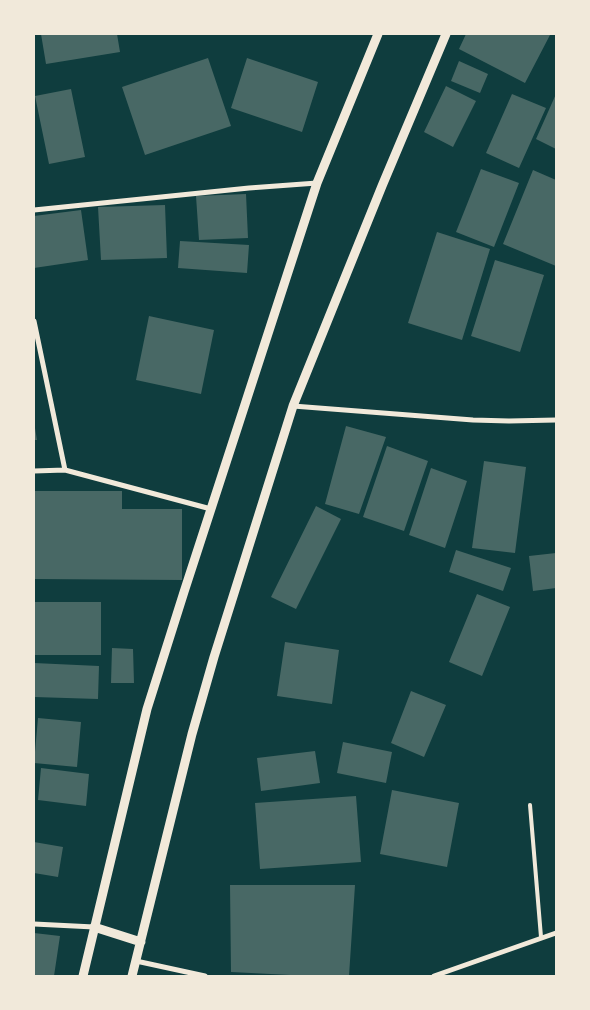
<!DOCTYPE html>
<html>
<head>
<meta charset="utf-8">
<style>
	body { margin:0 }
	#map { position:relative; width:590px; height:1010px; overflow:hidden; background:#0f3d3e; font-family:Commissioner,sans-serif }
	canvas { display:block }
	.frame { position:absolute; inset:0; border:35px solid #f1e9da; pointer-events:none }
</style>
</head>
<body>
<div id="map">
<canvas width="590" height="1010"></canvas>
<div class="frame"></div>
</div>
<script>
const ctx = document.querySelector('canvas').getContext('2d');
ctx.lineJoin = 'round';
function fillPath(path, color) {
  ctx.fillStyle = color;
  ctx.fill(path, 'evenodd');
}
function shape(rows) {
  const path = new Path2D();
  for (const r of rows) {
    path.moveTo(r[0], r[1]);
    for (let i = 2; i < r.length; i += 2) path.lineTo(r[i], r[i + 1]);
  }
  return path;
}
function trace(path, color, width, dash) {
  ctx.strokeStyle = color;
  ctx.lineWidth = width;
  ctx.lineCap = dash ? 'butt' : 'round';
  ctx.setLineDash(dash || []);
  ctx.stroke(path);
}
fillPath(shape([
	[41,34,117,34,120,52,46,64],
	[466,34,547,34,550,35,525,83,459,49],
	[208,58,231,126,145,155,122,87],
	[247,58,318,82,302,132,231,108],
	[459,61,488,74,480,93,451,81],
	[446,86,476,101,453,147,424,132],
	[71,89,85,157,49,164,35,96],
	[512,94,546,108,519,168,486,153],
	[556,94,556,149,536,139],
	[481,169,519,183,494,247,456,232],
	[533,170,556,180,556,266,503,244],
	[246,194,248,238,199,240,196,196],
	[165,205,167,258,101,260,98,207],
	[81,210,88,260,34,268,34,216],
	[437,232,490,249,462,340,408,323],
	[180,241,249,245,247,273,178,268],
	[495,260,544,275,520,352,471,336],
	[149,316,214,330,201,394,136,380],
	[34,422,37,440,34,440],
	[346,426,386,437,359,514,325,504],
	[387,446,428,461,404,531,363,517],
	[484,461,526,467,515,553,472,548],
	[431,468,467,481,445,548,409,535],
	[34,491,122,491,122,509,182,509,182,580,34,579],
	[316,506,341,519,296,609,271,597],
	[456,550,511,568,503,591,449,572],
	[556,553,556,588,533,591,529,556],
	[477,594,510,607,482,676,449,662],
	[34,602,101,602,101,655,34,655],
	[285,642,339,650,332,704,277,696],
	[112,648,133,649,134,683,111,683],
	[34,663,99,666,98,699,34,697],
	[411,691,446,705,424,757,391,743],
	[38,718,81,722,77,767,34,763],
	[343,742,392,752,386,783,337,773],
	[315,751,320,783,261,791,257,758],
	[41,768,89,774,86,806,38,800],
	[392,790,459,803,447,867,380,854],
	[356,796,361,862,260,869,255,803],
	[34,842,63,847,58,877,34,873],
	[230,885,355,885,349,976,310,976,231,972],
	[34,933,60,936,54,976,34,976]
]), '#486865');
trace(shape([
	[530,805,541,937]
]), '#f1e9da', 4);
trace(shape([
	[34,210,249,188,317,183],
	[34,321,65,470],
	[293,406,473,420,509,421,556,420],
	[34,471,65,470,211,509],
	[34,924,94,927],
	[136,961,205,976],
	[434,976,556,933]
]), '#f1e9da', 5);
trace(shape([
	[94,927,141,942],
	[83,976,147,709,184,592,317,183,378,34],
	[132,976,192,734,214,657,293,406,382,186,446,34]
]), '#f1e9da', 9);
</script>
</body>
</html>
